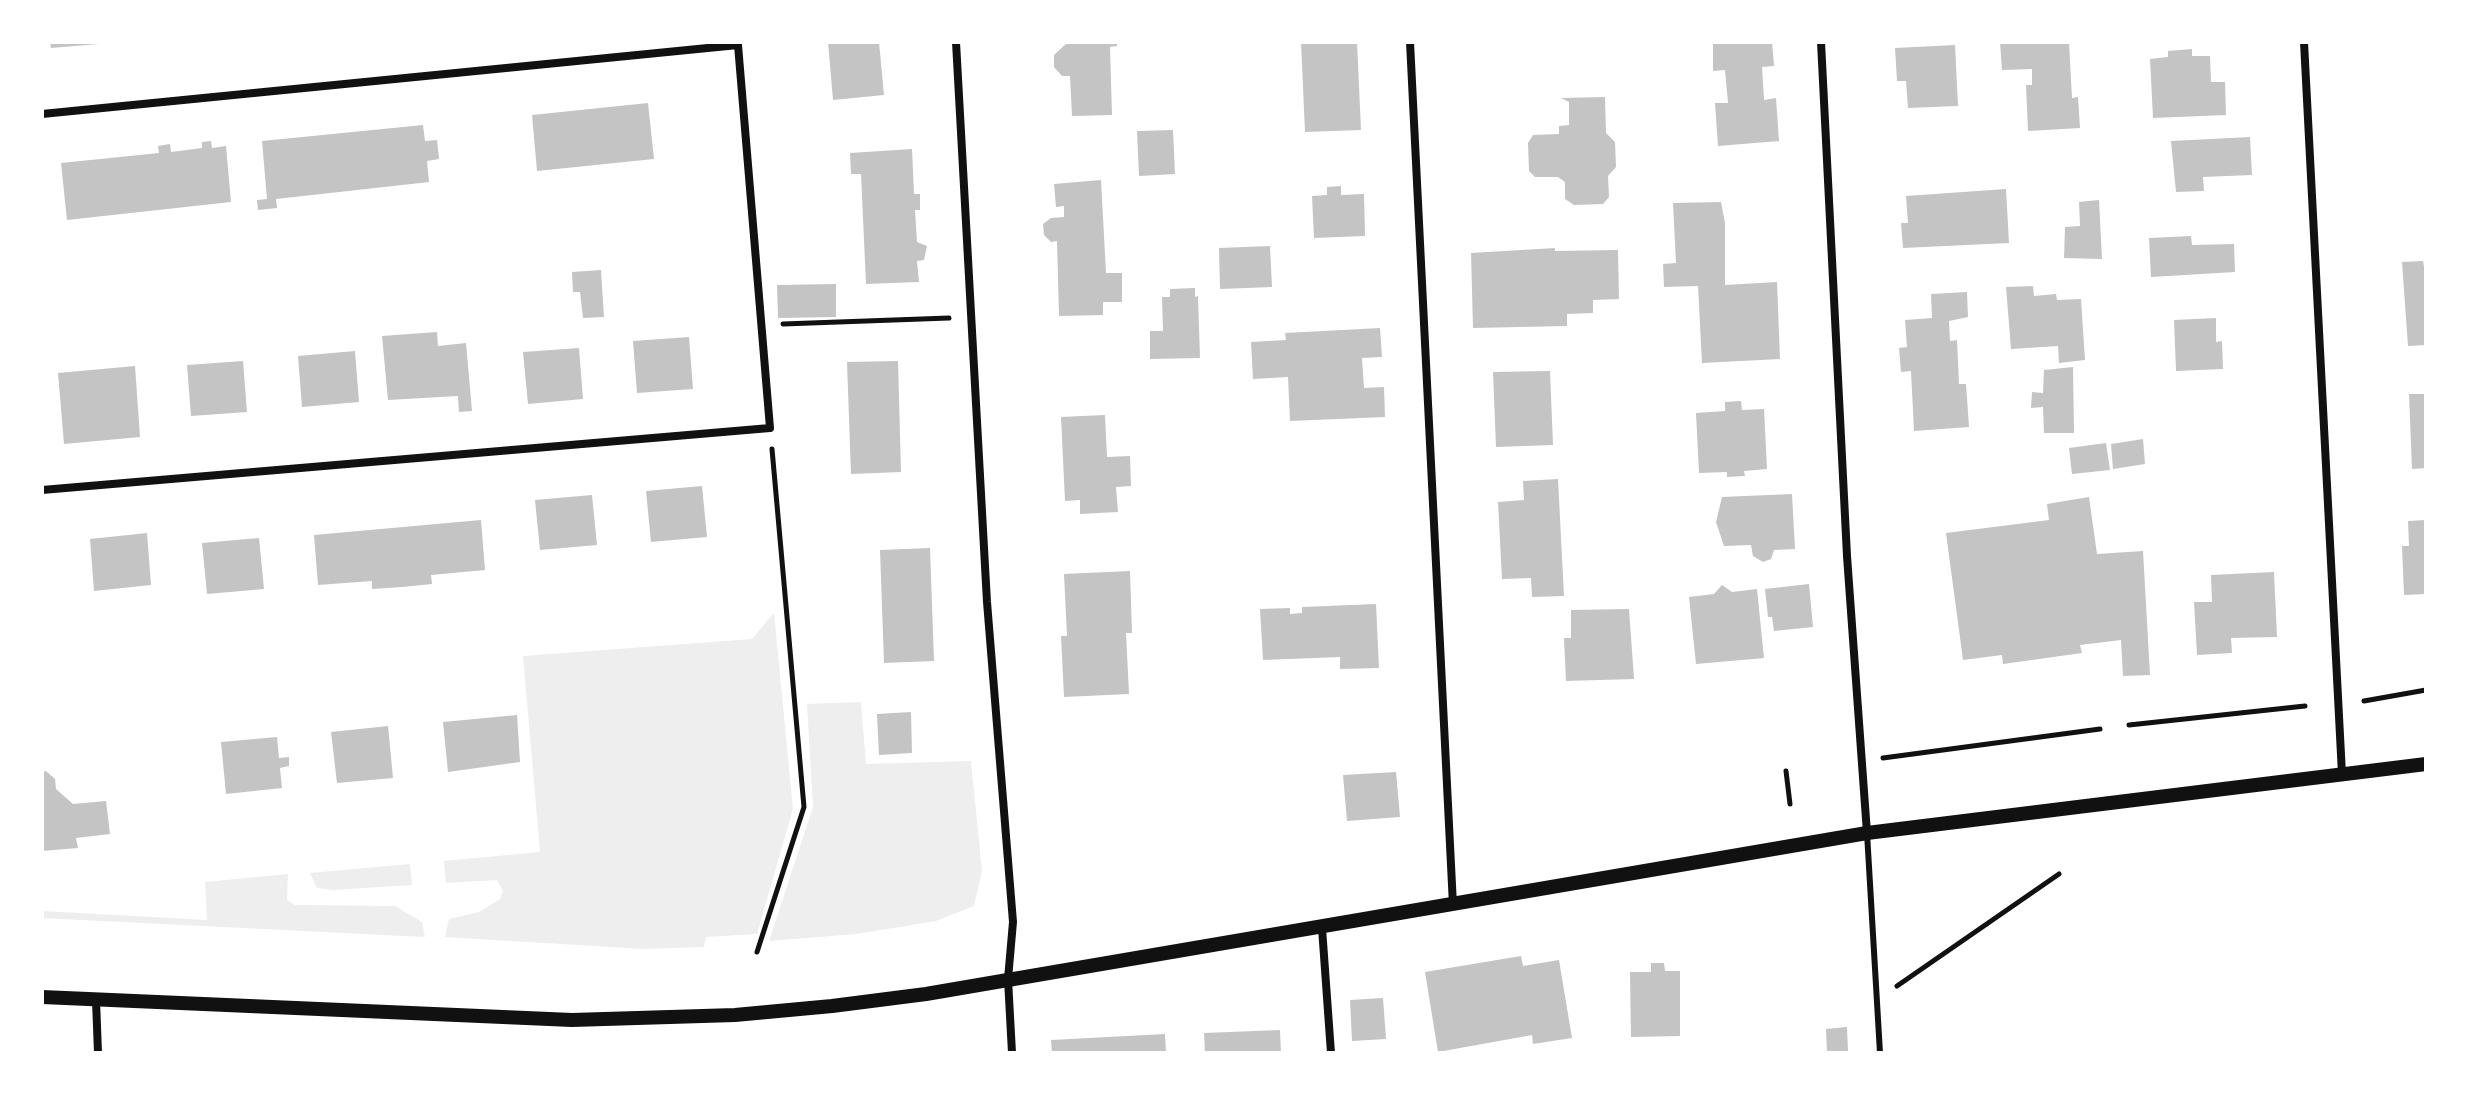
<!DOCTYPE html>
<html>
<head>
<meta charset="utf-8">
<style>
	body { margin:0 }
	#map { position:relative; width:2468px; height:1095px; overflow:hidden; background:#fff; font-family:"Roboto Condensed",sans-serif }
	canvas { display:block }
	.frame { position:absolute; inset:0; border:44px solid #fff; pointer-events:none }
</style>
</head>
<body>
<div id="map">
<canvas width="2468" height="1095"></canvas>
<div class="frame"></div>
</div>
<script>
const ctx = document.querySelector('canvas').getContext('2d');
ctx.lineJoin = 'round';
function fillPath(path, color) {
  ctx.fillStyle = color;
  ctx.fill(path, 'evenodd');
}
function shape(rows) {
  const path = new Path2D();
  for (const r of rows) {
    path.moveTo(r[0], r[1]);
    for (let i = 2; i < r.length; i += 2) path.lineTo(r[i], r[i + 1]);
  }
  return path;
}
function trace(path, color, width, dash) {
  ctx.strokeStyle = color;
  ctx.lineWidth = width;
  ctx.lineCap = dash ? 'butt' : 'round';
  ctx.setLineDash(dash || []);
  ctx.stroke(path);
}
fillPath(shape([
	[774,613,793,809,757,934,706,937,704,947,644,949,445,937,449,919,479,912,500,899,503,891,497,880,446,883,444,861,540,852,523,656,752,639],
	[861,702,866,764,971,761,982,871,974,906,936,921,856,934,769,941,813,807,807,704],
	[410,864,412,885,333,890,317,888,310,873],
	[288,874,287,900,295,905,395,906,422,922,425,937,42,918,42,911,207,920,205,882]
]), '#eee');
fillPath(shape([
	[50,42,99,42,99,44,51,48],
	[828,42,879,42,884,95,833,100],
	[1068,42,1117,42,1117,46,1110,47,1112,115,1072,116,1070,76,1062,76,1054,67,1054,55],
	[1301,42,1357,42,1361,130,1305,132],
	[1713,42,1772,42,1774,66,1762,67,1764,100,1776,98,1779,141,1718,146,1715,103,1728,103,1725,70,1713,71],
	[2000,42,2069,42,2072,98,2078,97,2080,128,2028,131,2026,85,2032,85,2032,69,2002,70],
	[1955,45,1958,106,1908,108,1906,81,1897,81,1895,48],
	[2192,49,2192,56,2210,56,2211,82,2225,82,2226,115,2153,118,2150,59,2168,57,2168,51],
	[1605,97,1606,133,1615,142,1616,167,1608,176,1609,197,1603,204,1574,205,1565,199,1565,182,1558,177,1535,177,1529,171,1528,143,1533,135,1559,134,1559,126,1569,125,1569,102,1561,98],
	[648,103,654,159,537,171,532,115],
	[423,125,425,141,437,140,439,159,427,161,429,182,276,199,277,208,258,210,257,200,267,199,262,141],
	[1173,130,1175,174,1139,176,1137,131],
	[2250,137,2252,175,2203,177,2204,191,2176,192,2171,141],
	[211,141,212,148,226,146,231,202,67,220,61,163,159,153,158,146,170,144,171,152,202,148,202,142],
	[912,149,914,194,920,194,920,210,915,210,917,242,927,246,924,260,917,261,919,282,866,284,861,174,851,174,850,153],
	[1101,180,1106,273,1122,273,1122,302,1103,302,1103,315,1059,316,1057,241,1051,242,1044,235,1043,224,1051,218,1064,217,1064,206,1056,207,1054,184],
	[1341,186,1341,195,1364,194,1365,236,1314,238,1312,196,1327,195,1327,187],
	[2006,189,2009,243,1903,248,1901,223,1908,223,1906,196],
	[2099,200,2102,259,2064,258,2065,227,2080,226,2079,202],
	[1721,202,1725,223,1725,285,1777,282,1780,359,1702,363,1698,286,1664,287,1663,264,1676,263,1673,203],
	[2191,236,2192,245,2234,244,2235,272,2151,277,2149,238],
	[1270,246,1272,287,1220,289,1219,248],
	[1555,248,1555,251,1618,250,1619,299,1593,300,1593,313,1567,314,1567,326,1473,328,1471,253],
	[2423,261,2426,277,2426,345,2408,346,2402,262],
	[601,270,604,317,583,318,580,292,573,292,572,272],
	[836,284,836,317,778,318,777,285],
	[2033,286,2034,296,2056,294,2057,300,2081,299,2085,360,2059,363,2058,346,2011,349,2006,287],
	[1195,288,1195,297,1198,296,1200,358,1150,359,1150,331,1163,331,1162,297,1170,297,1170,289],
	[1967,292,1968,317,1949,321,1950,341,1957,340,1959,384,1966,384,1969,427,1914,431,1911,371,1901,372,1899,348,1907,347,1905,320,1932,318,1931,294],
	[2216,318,2216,342,2222,341,2223,369,2176,371,2174,320],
	[1380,328,1382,357,1362,358,1364,388,1384,387,1385,417,1290,421,1288,377,1253,379,1251,342,1286,340,1285,333],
	[437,332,438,346,466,343,472,411,459,412,458,396,388,400,382,336],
	[689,337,693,389,637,393,633,341],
	[579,348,583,399,528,404,523,352],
	[355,351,359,402,302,407,298,356],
	[243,361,247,412,191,416,187,365],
	[898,361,901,472,851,474,847,362],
	[135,366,140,437,64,444,58,373],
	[2073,367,2074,433,2044,433,2043,407,2031,408,2032,392,2043,393,2044,370],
	[1550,371,1553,445,1496,447,1493,372],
	[2409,394,2426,394,2426,468,2412,469],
	[1741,401,1742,410,1764,409,1767,469,1744,471,1745,476,1727,477,1727,472,1699,473,1696,413,1725,411,1725,402],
	[1105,415,1107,457,1130,456,1131,486,1116,487,1118,512,1080,514,1080,500,1065,501,1061,417],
	[2143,439,2145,464,2113,469,2111,444],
	[2106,443,2110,470,2072,474,2069,448],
	[1558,479,1564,596,1532,597,1531,578,1502,579,1498,502,1524,500,1523,481],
	[702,486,707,537,651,542,646,491],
	[1792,494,1795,549,1774,550,1771,559,1763,562,1753,556,1751,545,1724,546,1716,522,1722,497],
	[592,495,597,545,540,550,535,500],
	[2089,497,2097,554,2143,551,2150,675,2123,676,2121,640,2080,645,2082,653,2003,664,2002,655,1963,660,1946,533,2049,520,2047,504],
	[481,520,485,570,431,575,432,584,402,587,372,589,372,581,318,585,314,535],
	[2426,520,2426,594,2404,595,2402,546,2409,546,2408,521],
	[147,533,151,585,94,591,90,539],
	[259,538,264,589,207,594,202,543],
	[930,548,934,661,884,663,880,550],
	[1130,571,1132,633,1126,633,1129,694,1064,697,1061,636,1067,636,1064,574],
	[2274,572,2277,637,2231,638,2232,653,2197,655,2194,602,2212,602,2211,575],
	[1809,584,1813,627,1774,631,1772,617,1768,617,1765,589],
	[1722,585,1732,592,1757,589,1764,658,1696,664,1689,597,1714,594],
	[1376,604,1379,668,1340,669,1340,657,1263,660,1260,609,1290,608,1290,614,1302,613,1302,607],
	[1629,609,1634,679,1566,681,1564,638,1571,638,1571,610],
	[911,712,912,753,879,755,877,714],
	[517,715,520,762,448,772,443,722],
	[388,726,393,778,337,783,331,732],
	[277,737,279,758,289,757,289,766,280,768,282,788,226,794,221,742],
	[46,771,55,779,56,789,73,804,106,801,110,834,76,838,78,848,42,851,42,772],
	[1396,772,1400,817,1347,821,1343,775],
	[1521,956,1523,966,1559,960,1572,1038,1533,1044,1532,1035,1438,1052,1425,972],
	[1651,963,1664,963,1665,971,1680,971,1680,1036,1631,1037,1630,972,1651,972],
	[1383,998,1386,1039,1352,1041,1350,1000],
	[1847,1027,1848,1051,1827,1052,1826,1029],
	[1280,1030,1281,1053,1205,1053,1204,1033],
	[1165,1034,1166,1053,1052,1053,1051,1040]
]), '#c4c4c4');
trace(shape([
	[783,324,949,318],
	[2364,701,2426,690],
	[2129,725,2305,706],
	[1883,758,2100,729],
	[1786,771,1790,804],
	[757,952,804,807,772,449],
	[1897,986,2059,874]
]), '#111', 5);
trace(shape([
	[1867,833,1880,1053]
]), '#111', 6);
trace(shape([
	[956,42,987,602,1013,922,1008,979,1012,1053],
	[1410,42,1453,905],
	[1821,42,1847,556,1867,833],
	[2304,42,2342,774],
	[42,114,738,45,770,428,42,490],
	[1322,928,1331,1053],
	[96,1000,98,1053]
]), '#111', 8);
trace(shape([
	[42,997,572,1020,735,1015,832,1006,926,994,1867,833,2426,764]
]), '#111', 14);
</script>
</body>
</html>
